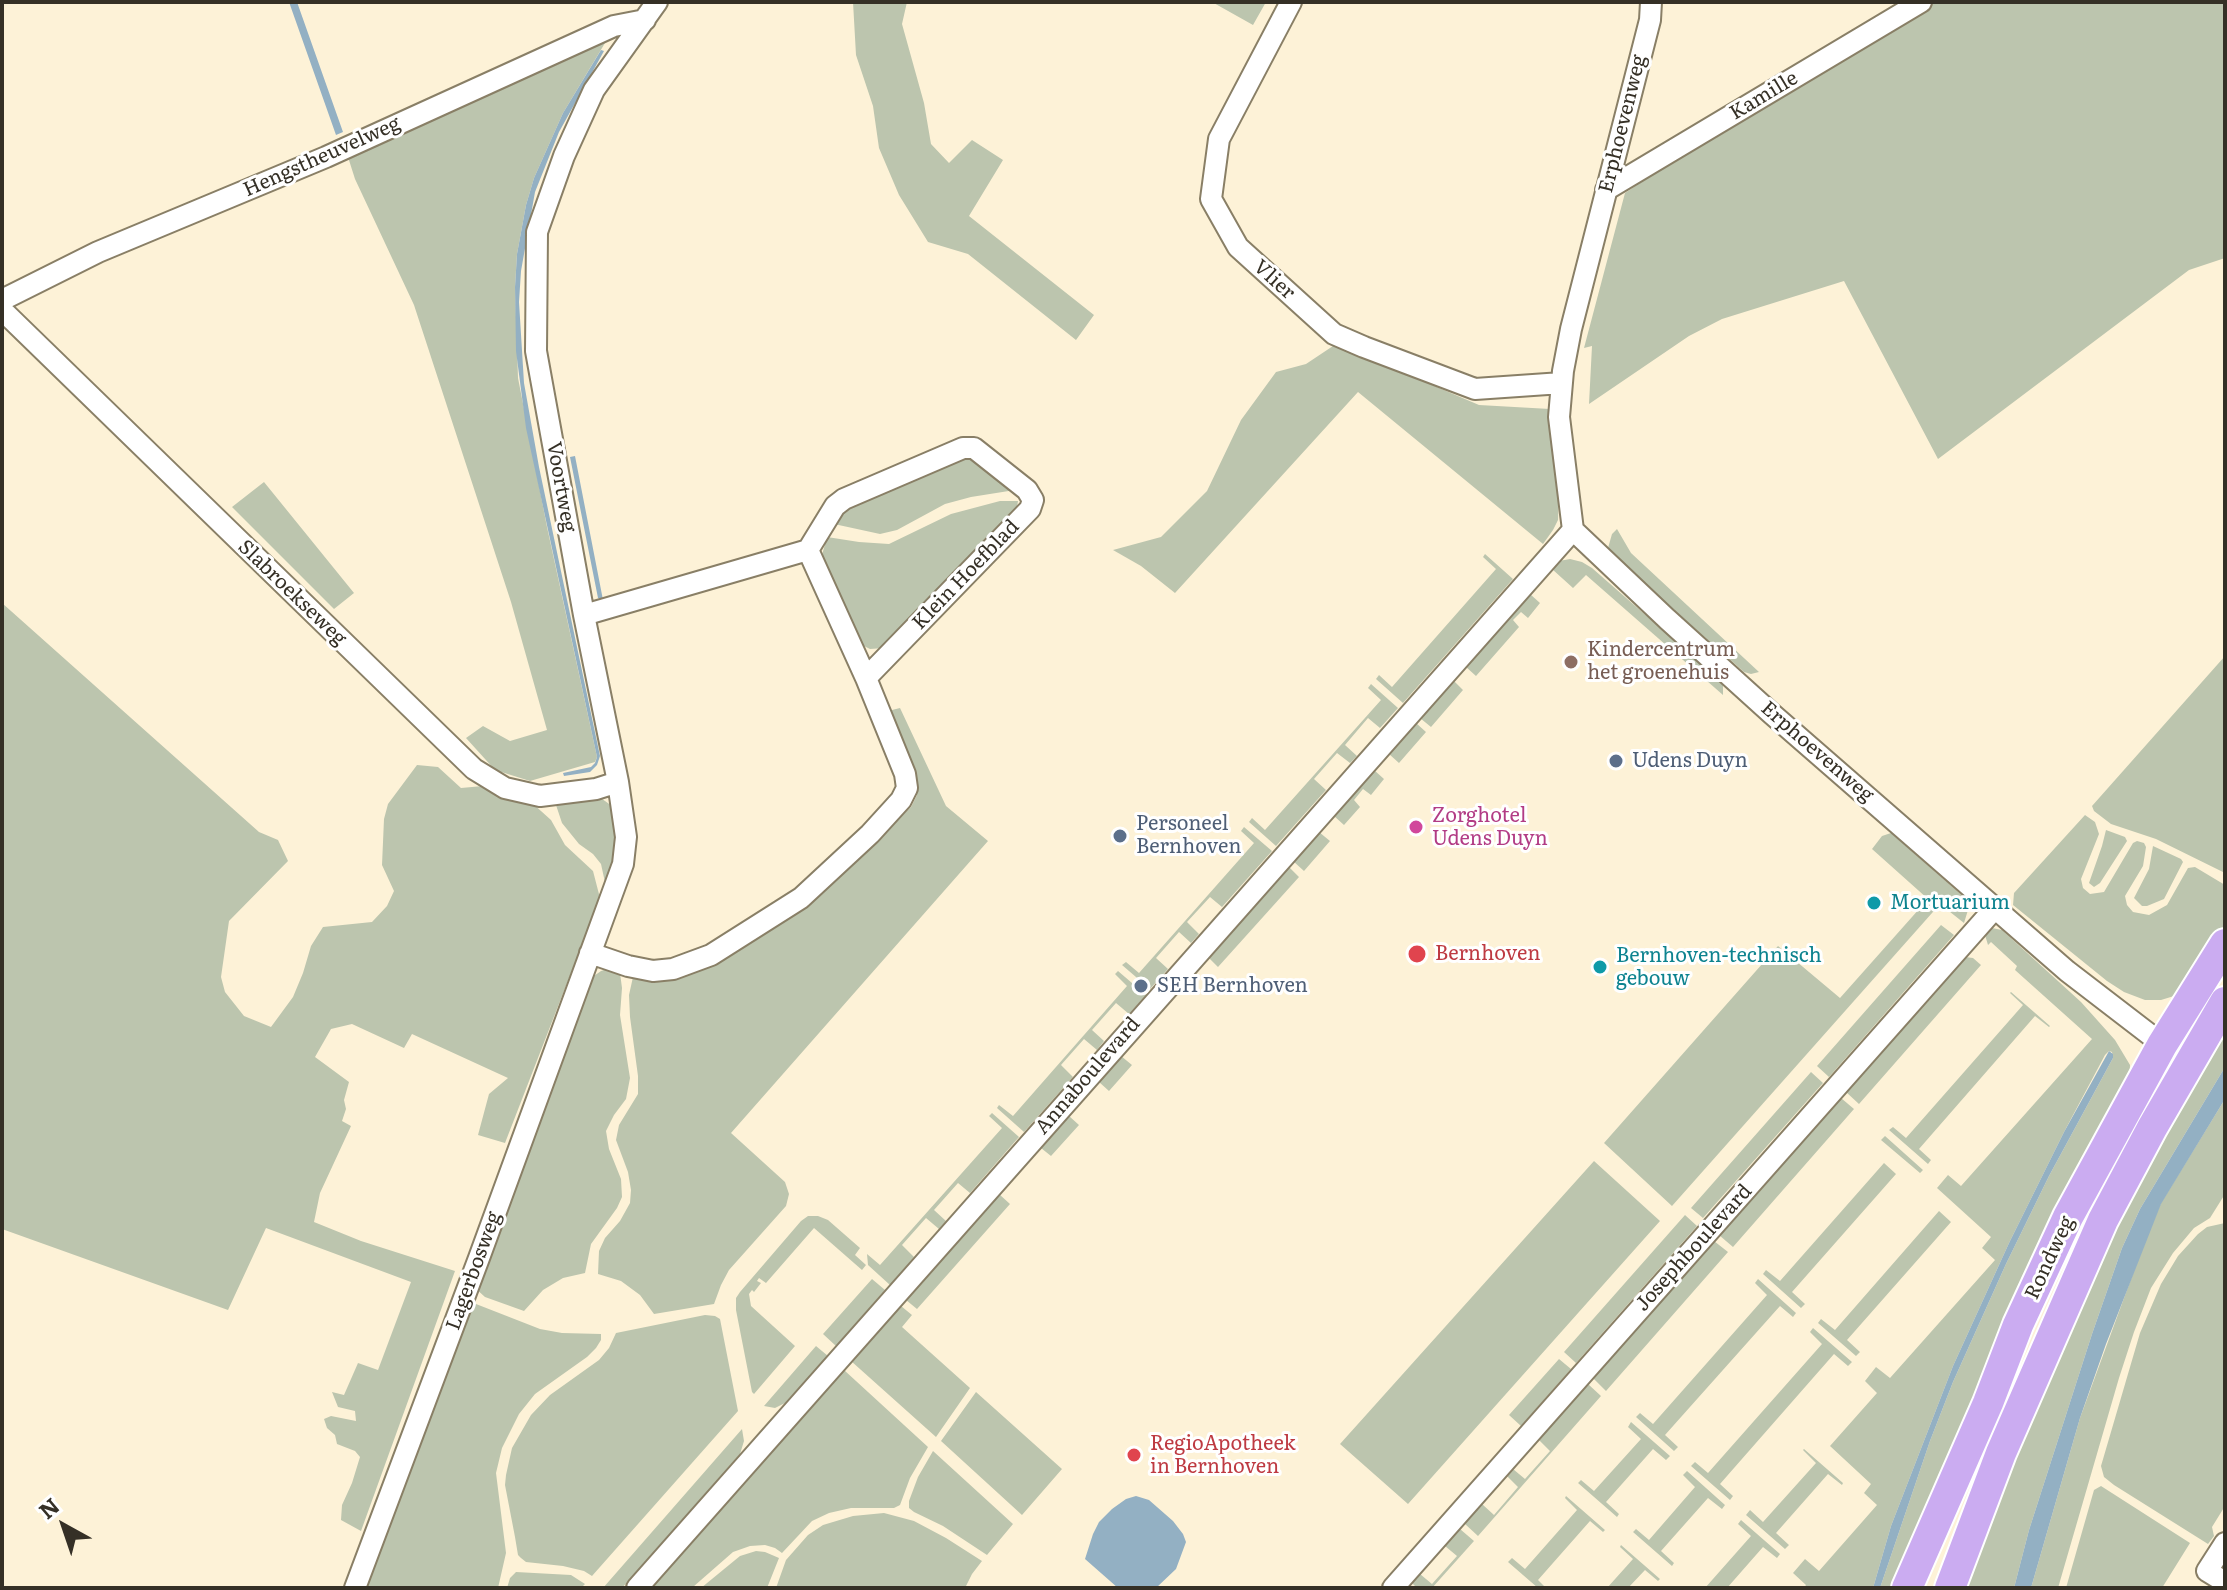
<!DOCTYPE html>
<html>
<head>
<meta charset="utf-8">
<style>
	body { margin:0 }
	#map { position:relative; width:2227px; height:1590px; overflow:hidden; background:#fdf2d7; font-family:Literata,serif }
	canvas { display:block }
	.frame { position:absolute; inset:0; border:4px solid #353026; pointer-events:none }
	.north { position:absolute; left:24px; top:1486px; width:80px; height:80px; -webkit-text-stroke:6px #fff; paint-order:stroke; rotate:320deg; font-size:22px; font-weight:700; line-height:32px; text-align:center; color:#353026 }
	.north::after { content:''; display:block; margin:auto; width:28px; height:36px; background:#353026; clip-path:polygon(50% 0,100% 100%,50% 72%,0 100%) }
</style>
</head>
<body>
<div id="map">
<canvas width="2227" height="1590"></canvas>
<div class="frame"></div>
<div class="north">N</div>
</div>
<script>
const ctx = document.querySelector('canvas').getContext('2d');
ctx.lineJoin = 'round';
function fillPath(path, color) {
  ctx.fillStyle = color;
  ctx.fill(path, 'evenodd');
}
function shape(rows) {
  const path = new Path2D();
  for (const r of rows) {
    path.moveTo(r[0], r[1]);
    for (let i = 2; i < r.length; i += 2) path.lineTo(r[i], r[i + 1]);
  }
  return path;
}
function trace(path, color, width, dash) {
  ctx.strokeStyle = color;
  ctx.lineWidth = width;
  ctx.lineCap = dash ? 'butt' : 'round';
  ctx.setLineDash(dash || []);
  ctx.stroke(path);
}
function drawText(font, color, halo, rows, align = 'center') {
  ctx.font = font + ' Literata,serif';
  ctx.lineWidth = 6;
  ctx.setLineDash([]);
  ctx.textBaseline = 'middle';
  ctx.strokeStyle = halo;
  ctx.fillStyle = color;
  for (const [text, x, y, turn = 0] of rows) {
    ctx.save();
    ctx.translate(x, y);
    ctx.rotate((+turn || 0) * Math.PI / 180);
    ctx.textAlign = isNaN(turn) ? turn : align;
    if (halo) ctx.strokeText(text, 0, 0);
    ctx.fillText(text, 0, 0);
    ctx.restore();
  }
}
fillPath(shape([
	[853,2,907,2,902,24,924,103,931,144,949,163,972,140,1003,160,969,216,1094,315,1076,340,968,254,928,242,899,195,879,148,873,106,856,55],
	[1212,2,1266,2,1253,25],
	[1911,2,2225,2,2225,258,2189,270,1938,459,1844,281,1722,319,1689,336,1589,404,1592,346,1584,348,1625,193],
	[602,41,605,43,563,113,534,178,526,205,517,254,515,287,518,378,547,527,597,757,595,762,530,781,495,770,466,738,483,726,510,741,547,730,511,602,414,305,355,179,348,157],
	[1336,344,1479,405,1550,409,1559,490,1558,520,1553,530,1543,544,1358,392,1175,593,1141,566,1113,550,1161,537,1207,491,1241,420,1276,372,1306,364],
	[969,458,983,463,1015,490,971,497,945,504,897,530,880,534,834,524,845,508,955,459],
	[264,482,354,593,334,609,232,507],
	[1000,501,1018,501,1016,513,884,648,870,649,856,642,823,563,822,555,827,537,859,542,889,544,951,514],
	[1617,529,1631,553,1759,672,1751,674,1744,672,1620,562,1608,548,1612,534],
	[1485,554,1513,579,1403,703,1376,679,1379,675,1392,687,1496,569,1483,557],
	[1570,559,1582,562,1592,568,1723,683,1723,695,1586,575,1573,588,1552,569,1559,561],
	[1530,594,1540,603,1528,618,1521,612,1513,620,1519,627,1476,676,1466,667],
	[2,603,259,832,278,840,288,861,229,921,221,977,225,992,244,1016,271,1027,293,997,303,973,311,946,323,927,372,922,387,906,394,891,382,865,384,819,388,804,417,765,438,767,461,788,483,786,500,795,531,802,551,820,565,845,593,871,600,898,505,1143,478,1135,489,1094,508,1078,412,1034,404,1048,352,1024,331,1029,315,1057,349,1082,344,1100,346,1109,342,1121,351,1126,320,1193,314,1222,361,1241,455,1271,361,1531,341,1520,342,1505,352,1483,360,1457,355,1451,337,1444,335,1435,327,1428,324,1419,331,1416,356,1421,355,1411,338,1407,332,1392,344,1395,358,1363,378,1370,411,1282,266,1228,228,1310,2,1229],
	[2225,656,2225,873,2156,839,2111,824,2094,811,2092,806],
	[1453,680,1463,690,1431,727,1420,718],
	[1371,684,1398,708,1380,728,1368,718,1345,745,1357,756,1350,763,1337,753,1314,779,1326,790,1276,846,1249,822,1252,818,1265,830,1381,700,1368,688],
	[900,708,946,806,988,841,731,1133,785,1182,789,1194,786,1206,729,1270,721,1285,714,1304,654,1314,640,1295,621,1281,598,1274,599,1251,605,1238,620,1221,630,1203,631,1190,628,1172,616,1140,619,1125,638,1094,638,1076,630,1017,629,995,633,977,667,980,690,973,802,908,825,890,911,807,917,795,916,780,888,711],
	[1416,723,1426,732,1399,763,1389,754],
	[1374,770,1384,779,1371,795,1363,789,1354,800,1360,807,1344,825,1334,816],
	[598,796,612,806,618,822,614,868,606,887,601,864,593,854,579,844,562,823,555,802],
	[2085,815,2095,822,2099,834,2081,879,2083,888,2090,894,2104,892,2133,843,2137,841,2144,843,2146,847,2143,866,2125,896,2127,905,2133,912,2149,915,2167,905,2188,868,2195,867,2225,885,2225,930,2186,986,2174,996,2161,1000,2145,1000,2124,992,2107,981,2013,905,2014,893],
	[1244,827,1272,851,1222,907,1210,897,1187,922,1199,934,1191,943,1179,932,1156,958,1168,969,1150,989,1122,965,1126,962,1139,973,1254,843,1241,831],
	[2106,830,2125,837,2127,841,2100,883,2094,887,2089,883,2102,846],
	[1319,832,1330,841,1304,871,1293,861],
	[1891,833,1965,898,1968,910,1964,923,1940,904,1672,1206,1604,1143,1778,946,1840,998,1928,899,1872,849,1882,836],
	[2153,846,2181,859,2183,862,2164,899,2147,906,2142,906,2134,898,2149,869],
	[1289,867,1299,877,1218,967,1208,957],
	[1941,925,1954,935,1829,1077,1817,1066],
	[1992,928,2002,930,2081,1002,2115,1040,2130,1065,2129,1086,1892,1588,1880,1588,1930,1441,1953,1382,2006,1264,2049,1176,2113,1058,2112,1052,2109,1051,2105,1055,2064,1132,2009,1243,1953,1366,1891,1526,1873,1588,1804,1588,1806,1585,1793,1573,1805,1559,1819,1571,1877,1505,1864,1493,1871,1484,1830,1446,1877,1393,1865,1381,1876,1367,1890,1378,1995,1260,1982,1248,1991,1237,1937,1188,1948,1175,1961,1186,2092,1039,2015,970,2017,966,1991,942,1988,945,1985,935],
	[1965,957,1973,958,1981,965,1859,1104,1846,1092],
	[607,969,620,973,622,988,620,1015,630,1078,626,1099,614,1115,606,1131,609,1149,621,1179,622,1197,617,1208,591,1244,585,1273,563,1278,543,1290,524,1311,485,1297,475,1288,591,978,601,971],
	[1118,971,1146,995,1129,1014,1116,1003,1092,1030,1104,1041,1097,1050,1084,1039,1061,1065,1073,1077,1024,1132,997,1108,999,1105,1013,1116,1127,986,1115,974],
	[2011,992,2050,1026,2049,1027,2035,1016,1919,1149,1931,1160,1928,1164,1889,1130,1893,1127,1906,1138,2023,1005,2010,993],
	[2225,1017,2225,1067,2140,1209,2122,1248,2092,1334,2029,1530,2014,1588,1962,1588,2086,1271],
	[1121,1056,1132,1065,1109,1091,1099,1082],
	[1811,1072,1823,1083,1703,1218,1691,1208],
	[1841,1098,1854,1109,1733,1247,1719,1235],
	[2225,1099,2225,1194,2210,1218,2194,1228,2173,1253,2151,1288,2134,1332,2119,1378,2058,1588,2031,1588,2080,1418,2149,1230,2161,1203],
	[992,1113,1019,1137,970,1193,958,1183,934,1210,946,1221,939,1229,926,1218,902,1245,914,1257,890,1285,868,1265,867,1254,880,1265,1002,1128,989,1116],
	[1069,1116,1079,1125,1051,1156,1041,1148],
	[1885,1136,1923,1170,1920,1173,1881,1140],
	[1594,1161,1660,1221,1408,1504,1340,1444],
	[1884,1163,1896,1174,1792,1292,1805,1304,1801,1308,1763,1274,1766,1270,1780,1281],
	[999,1194,1010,1204,917,1309,906,1300],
	[1939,1211,1951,1222,1847,1340,1860,1352,1856,1356,1818,1323,1821,1319,1835,1330],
	[1685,1215,1697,1226,1576,1363,1564,1352],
	[808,1216,818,1216,828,1220,860,1248,855,1255,866,1265,862,1270,814,1228,766,1283,759,1278,757,1281,761,1283,754,1292,752,1290,749,1294,751,1306,795,1346,754,1394,752,1392,736,1310,736,1298,740,1292,801,1221],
	[2225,1223,2225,1506,2212,1527,2214,1536,2208,1544,2114,1485,2104,1477,2101,1466,2140,1333,2161,1284,2178,1256,2198,1234,2207,1227],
	[1714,1241,1728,1252,1606,1391,1593,1378],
	[872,1279,885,1290,836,1346,823,1334],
	[1758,1279,1796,1313,1793,1317,1780,1306,1665,1435,1678,1447,1674,1451,1636,1417,1640,1413,1653,1424,1767,1295,1755,1283],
	[476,1304,540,1329,562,1333,601,1334,601,1340,596,1348,587,1357,535,1394,519,1414,502,1448,496,1473,506,1553,498,1588,366,1588,468,1306],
	[901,1306,912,1315,902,1327,970,1388,936,1437,851,1361],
	[705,1315,715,1316,720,1319,738,1411,592,1576,584,1571,563,1566,526,1562,521,1558,518,1555,515,1537,505,1485,506,1475,512,1448,531,1415,550,1395,599,1360,609,1348,616,1333],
	[1813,1328,1852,1362,1848,1366,1834,1354,1720,1484,1733,1496,1730,1500,1691,1466,1695,1462,1708,1473,1822,1344,1810,1332],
	[816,1346,828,1356,785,1403,775,1408,764,1406],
	[1559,1359,1571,1369,1521,1426,1509,1415],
	[844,1370,928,1447,910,1478,900,1505,894,1508,851,1508,829,1513,812,1521,782,1553,775,1548,765,1545,750,1546,733,1552,693,1587,651,1588],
	[1588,1384,1601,1396,1478,1536,1465,1524,1482,1504,1494,1515,1518,1487,1507,1476,1513,1469,1525,1479,1550,1451,1539,1440],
	[976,1392,1062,1469,1022,1515,941,1441],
	[1631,1422,1670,1456,1666,1460,1653,1449,1606,1502,1619,1514,1617,1517,1578,1483,1581,1480,1594,1491,1641,1439,1628,1427],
	[742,1429,744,1441,740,1454,622,1588,603,1588],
	[1804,1449,1843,1483,1842,1485,1828,1474,1776,1533,1789,1545,1785,1549,1746,1515,1750,1510,1763,1522,1816,1463,1803,1450],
	[933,1451,1013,1524,987,1555,943,1526,914,1512,909,1508,909,1501,918,1477],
	[1687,1471,1725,1505,1722,1509,1708,1498,1661,1551,1674,1563,1672,1566,1633,1532,1636,1529,1649,1540,1695,1487,1683,1475],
	[2101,1486,2190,1543,2162,1588,2066,1588,2094,1490],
	[1566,1496,1605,1530,1603,1532,1590,1521,1538,1580,1546,1588,1538,1588,1508,1562,1512,1558,1525,1569,1577,1510,1565,1498],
	[884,1513,914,1521,946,1538,982,1561,972,1574,965,1588,776,1588,786,1560,808,1535,823,1525,853,1516],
	[1741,1520,1780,1554,1777,1558,1763,1547,1727,1588,1705,1588,1751,1536,1738,1524],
	[1460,1529,1474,1541,1432,1588,1417,1588,1412,1583,1420,1574,1432,1584,1457,1556,1445,1546],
	[1621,1545,1660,1579,1658,1581,1645,1570,1628,1588,1607,1588,1633,1559,1620,1547],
	[756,1551,765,1552,779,1558,767,1588,701,1588,740,1556],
	[516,1572,571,1575,585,1584,581,1588,507,1588,510,1578]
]), '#bcc5ae');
fillPath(shape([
	[289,2,297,2,343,132,336,135],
	[601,50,604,51,559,132,535,192,521,271,519,302,524,383,539,467,600,756,597,765,590,772,564,776,563,773,591,767,595,763,597,757,526,428,516,351,515,287,517,254,526,205,534,178,563,113],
	[575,456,603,600,598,598,570,457],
	[2109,1051,2113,1054,2113,1058,2049,1176,2006,1264,1953,1382,1930,1441,1880,1588,1873,1588,1891,1526,1953,1366,2009,1243,2064,1132],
	[2225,1067,2225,1099,2161,1204,2106,1344,2080,1418,2031,1588,2014,1588,2029,1530,2092,1334,2122,1248,2140,1209],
	[1136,1496,1149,1500,1173,1521,1183,1534,1186,1542,1176,1569,1156,1588,1118,1588,1085,1559,1093,1534,1099,1522,1112,1509,1126,1499]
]), '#93b0c3');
const minor = shape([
	[1291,2,1219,139,1211,199,1238,247,1334,334,1364,347,1475,389,1562,383],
	[1651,2,1650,20,1571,329,1563,371,1559,417,1573,530,1667,619,1772,714,2067,971,2188,1064],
	[1606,190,1921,2],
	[2,300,98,252,326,157,614,26,645,20],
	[2,310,474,769,505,788,540,796,596,789,618,782],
	[584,615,808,550,835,506,844,499,963,448,974,448,1027,490,1033,500,1030,509,866,678,808,550],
	[590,953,628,966,653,971,673,969,711,955,801,898,870,834,901,800,907,788,905,774,866,678],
	[2225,1543,2207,1571,2225,1582],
	[355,1588,479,1258,623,864,626,837,618,782,584,615,536,351,537,232,564,156,594,90,657,2],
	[637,1588,1573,530],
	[1393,1588,1995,908]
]);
const primary = shape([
	[1907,1588,1988,1403,2018,1325,2068,1217,2162,1045,2225,944],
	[1950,1588,2001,1453,2103,1220,2152,1128,2225,1002]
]);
trace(minor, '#897f66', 24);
trace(primary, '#fff', 34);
trace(minor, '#fff', 20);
trace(primary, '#cbacf1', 30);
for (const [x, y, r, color] of [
	[1571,662,8,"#8d6e63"],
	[1616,761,8,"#5c6f8a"],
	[1416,827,8,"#d1479c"],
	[1120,836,8,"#5c6f8a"],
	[1874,903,8,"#0f9aa8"],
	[1417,954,10,"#e0444e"],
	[1600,967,8,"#0f9aa8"],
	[1141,986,8,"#5c6f8a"],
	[1134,1455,8,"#e0444e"]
]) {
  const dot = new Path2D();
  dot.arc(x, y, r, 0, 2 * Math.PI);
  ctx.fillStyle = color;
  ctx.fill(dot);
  trace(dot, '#fff', 3);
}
drawText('20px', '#353026', '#fff', [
	["Kamille",1764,96,-31],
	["Erphoevenweg",1623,124,-76],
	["Hengstheuvelweg",322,157,-24],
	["Vlier",1274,280,42],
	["Voortweg",561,487,80],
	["Klein Hoefblad",966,575,-46],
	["Slabroekseweg",292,593,44],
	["Erphoevenweg",1817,752,41],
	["Annaboulevard",1088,1076,-49],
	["Josephboulevard",1694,1248,-48],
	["Rondweg",2050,1258,-65],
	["Lagerbosweg",474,1271,-70]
]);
drawText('20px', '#785e54', '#fff', [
	["Kindercentrum",1587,650],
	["het groenehuis",1587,673]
], 'left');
drawText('20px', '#4e5e75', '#fff', [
	["Udens Duyn",1632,761],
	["Personeel",1136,824],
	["Bernhoven",1136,847],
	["SEH Bernhoven",1157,986]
], 'left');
drawText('20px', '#b23c85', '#fff', [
	["Zorghotel",1432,816],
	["Udens Duyn",1432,839]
], 'left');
drawText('20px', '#0d838f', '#fff', [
	["Mortuarium",1890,903],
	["Bernhoven-technisch",1616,956],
	["gebouw",1616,979]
], 'left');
drawText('20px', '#be3a42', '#fff', [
	["Bernhoven",1435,954],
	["RegioApotheek",1150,1444],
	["in Bernhoven",1150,1467]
], 'left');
</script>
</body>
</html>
